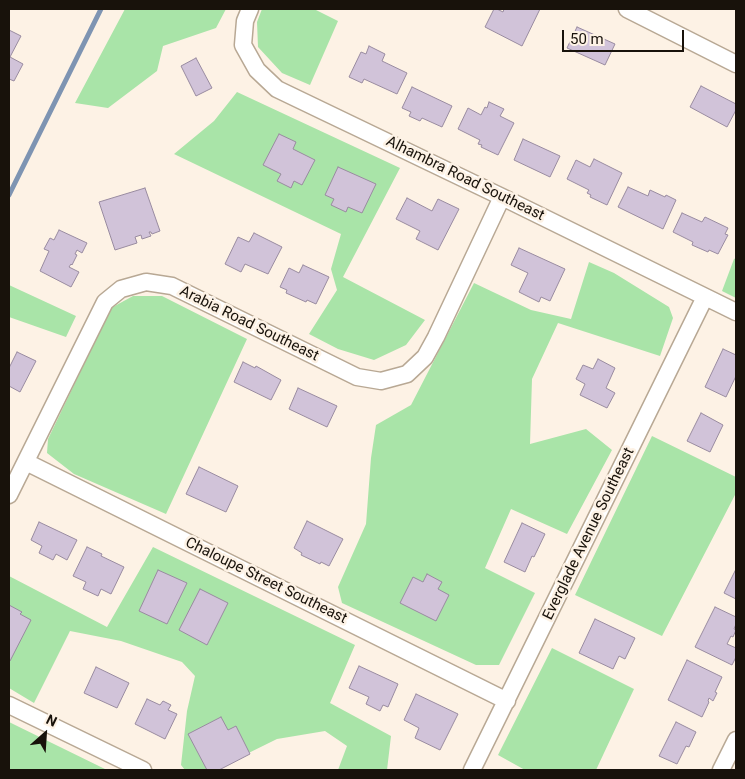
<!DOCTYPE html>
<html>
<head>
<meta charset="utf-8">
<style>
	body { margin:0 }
	#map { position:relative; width:745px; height:779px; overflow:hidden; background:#fdf2e5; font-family:Roboto,sans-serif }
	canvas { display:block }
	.frame { position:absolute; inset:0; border:10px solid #18120b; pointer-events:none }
	.north { position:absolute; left:20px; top:709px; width:50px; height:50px; -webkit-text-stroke:4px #fdf2e5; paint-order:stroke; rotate:26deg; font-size:14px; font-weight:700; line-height:20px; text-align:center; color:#18120b }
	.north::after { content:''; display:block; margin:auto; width:18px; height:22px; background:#18120b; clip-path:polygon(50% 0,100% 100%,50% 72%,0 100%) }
	.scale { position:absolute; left:562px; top:30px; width:122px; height:22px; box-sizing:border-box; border:2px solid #18120b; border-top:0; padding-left:6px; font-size:15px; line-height:18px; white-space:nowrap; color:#18120b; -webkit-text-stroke:4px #fdf2e5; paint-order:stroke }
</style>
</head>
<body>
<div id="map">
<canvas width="745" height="779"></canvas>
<div class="frame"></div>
<div class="north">N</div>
<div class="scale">50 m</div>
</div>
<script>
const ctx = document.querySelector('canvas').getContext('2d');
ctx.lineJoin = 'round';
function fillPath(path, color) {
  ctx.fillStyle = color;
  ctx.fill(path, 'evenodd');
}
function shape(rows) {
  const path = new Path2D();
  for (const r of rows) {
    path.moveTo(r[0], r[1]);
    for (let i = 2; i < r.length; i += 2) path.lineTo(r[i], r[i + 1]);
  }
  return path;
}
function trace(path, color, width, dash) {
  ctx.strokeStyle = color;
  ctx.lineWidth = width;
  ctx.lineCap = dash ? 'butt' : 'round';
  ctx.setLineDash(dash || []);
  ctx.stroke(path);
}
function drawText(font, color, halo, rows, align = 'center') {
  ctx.font = font + ' Roboto,sans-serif';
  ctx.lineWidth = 5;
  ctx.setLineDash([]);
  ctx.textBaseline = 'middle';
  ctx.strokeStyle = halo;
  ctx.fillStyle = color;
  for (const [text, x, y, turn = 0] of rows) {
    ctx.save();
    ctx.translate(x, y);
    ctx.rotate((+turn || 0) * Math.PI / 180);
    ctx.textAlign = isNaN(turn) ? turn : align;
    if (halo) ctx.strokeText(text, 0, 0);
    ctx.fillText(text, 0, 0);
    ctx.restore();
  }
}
fillPath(shape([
	[125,9,226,9,216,28,163,46,157,71,108,108,75,103],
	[262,9,314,9,338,21,310,85,282,73,258,47,257,22],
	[237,92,400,168,343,277,425,320,406,345,374,360,338,349,309,334,337,290,331,269,341,234,174,154,214,121],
	[736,258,736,298,722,291,734,259],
	[589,262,614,273,669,307,673,318,660,356,558,323,532,379,530,444,586,429,612,450,567,534,511,509,485,568,535,593,499,665,476,665,342,603,338,587,366,524,371,458,376,425,411,405,474,283,531,310,571,319],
	[9,285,76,316,66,337,9,317],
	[133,296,162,296,247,339,166,514,74,474,47,453,48,439,111,308],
	[652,436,736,477,736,493,662,636,575,595],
	[153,547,355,645,330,703,391,736,387,770,338,770,347,746,325,731,277,739,214,770,185,770,181,765,187,711,195,676,182,662,121,641,70,631,34,703,9,688,9,576,107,627],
	[552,648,634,689,596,770,525,770,498,755],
	[9,722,107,770,9,770]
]), '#a9e4a8');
trace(shape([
	[9,195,101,9]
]), '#7e94b2', 5);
const building = shape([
	[494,9,497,9,503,12,504,9,540,9,522,46,485,27,494,9],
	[577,27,615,44,605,65,567,48,577,27],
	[9,30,21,36,10,57,23,64,14,81,9,79,9,30],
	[369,46,385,54,382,61,407,73,397,94,364,79,362,83,349,77,361,52,366,54,369,46],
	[196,58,212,88,196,96,181,66,196,58],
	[701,86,736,104,736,110,727,127,690,107,701,86],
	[412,87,452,106,442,127,422,118,420,121,409,116,411,112,402,108,412,87],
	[489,102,504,109,500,116,514,123,498,155,481,147,482,145,478,144,480,140,458,129,468,108,481,115,485,107,487,108,489,102],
	[279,134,296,142,293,149,315,160,302,185,294,181,291,188,277,181,281,174,263,165,279,134],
	[523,139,560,156,550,177,514,160,523,139],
	[594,159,622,173,607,205,590,197,591,195,587,193,589,190,567,179,576,160,590,167,594,159],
	[338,167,376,184,362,213,348,207,346,212,331,205,334,199,325,195,338,167],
	[628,187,648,196,650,190,665,197,666,195,676,200,663,229,618,207,628,187],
	[145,188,160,231,152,234,151,232,149,232,151,236,142,239,141,235,135,237,137,243,115,250,99,202,145,188],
	[407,198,432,211,438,199,459,209,438,250,416,239,420,231,396,219,407,198],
	[682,213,702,222,705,217,728,228,725,234,728,235,718,254,709,250,708,252,692,245,693,242,673,232,682,213],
	[59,230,87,243,82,253,77,250,75,254,77,255,72,265,71,264,69,267,79,272,71,287,40,271,49,251,44,249,50,238,54,240,59,230],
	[254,233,282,247,268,274,245,264,241,272,225,264,238,237,249,242,254,233],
	[519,248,565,269,550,301,541,297,539,302,519,292,528,273,511,265,519,248],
	[303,265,329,277,316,304,307,300,306,302,286,293,287,290,280,287,289,268,299,273,303,265],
	[723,349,736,355,736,376,726,397,705,387,723,349],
	[17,352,36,361,20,392,9,386,9,368,17,352],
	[598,359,615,368,606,388,615,393,607,408,580,395,585,384,576,379,583,365,593,369,598,359],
	[243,362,255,368,256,366,281,380,271,400,234,382,243,362],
	[298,388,337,406,327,427,289,409,298,388],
	[701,413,723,425,710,452,687,441,701,413],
	[199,467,238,486,226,512,186,494,199,467],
	[307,521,343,539,329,566,321,562,320,564,301,555,302,553,294,548,307,521],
	[39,522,77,540,67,560,56,554,53,560,39,553,42,546,31,540,39,522],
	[522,523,545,534,534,557,532,556,525,572,504,562,522,523],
	[87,547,102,554,101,556,124,567,111,594,101,589,98,596,83,589,86,582,73,576,87,547],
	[736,569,736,599,724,593,736,569],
	[158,570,187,583,167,624,139,611,158,570],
	[427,574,442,582,438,589,449,595,436,621,400,603,413,577,423,582,427,574],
	[200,589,228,603,207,645,179,630,200,589],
	[9,605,22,612,20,614,31,620,10,661,9,660,9,605],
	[715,607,736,617,736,624,734,629,736,630,733,637,731,636,727,644,736,648,736,657,732,665,695,647,715,607],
	[595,619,635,638,625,659,619,656,613,669,579,653,595,619],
	[687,660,722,677,715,692,717,693,713,701,709,698,708,701,709,702,702,717,668,700,687,660],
	[359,666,398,684,388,707,383,705,380,711,366,704,369,697,349,688,359,666],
	[96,667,129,683,117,708,84,693,96,667],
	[416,694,458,714,440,750,415,738,419,728,404,720,416,694],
	[147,699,160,705,163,701,171,705,168,710,177,714,165,739,135,724,147,699],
	[221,717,228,730,236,726,250,754,219,770,207,770,188,734,221,717],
	[676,722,696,732,689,747,686,746,677,764,659,756,676,722]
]);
fillPath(building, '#d1c3d9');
trace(building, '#998ba0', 1);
const minor = shape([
	[250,9,245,21,243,45,257,70,277,89,502,197,736,312],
	[627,9,736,64],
	[26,462,507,701],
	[9,495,105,302,121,289,146,282,172,286,357,377,381,381,407,374,425,357,436,337,502,197],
	[9,705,143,770],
	[472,770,705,297],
	[721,770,736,740]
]);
trace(minor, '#b8a894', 19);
trace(minor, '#fff', 16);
drawText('15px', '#18120b', '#fdf2e5', [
	["Alhambra Road Southeast",465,179,26],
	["Arabia Road Southeast",249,324,26],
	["Everglade Avenue Southeast",589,534,-64],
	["Chaloupe Street Southeast",266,581,26]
]);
</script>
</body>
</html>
